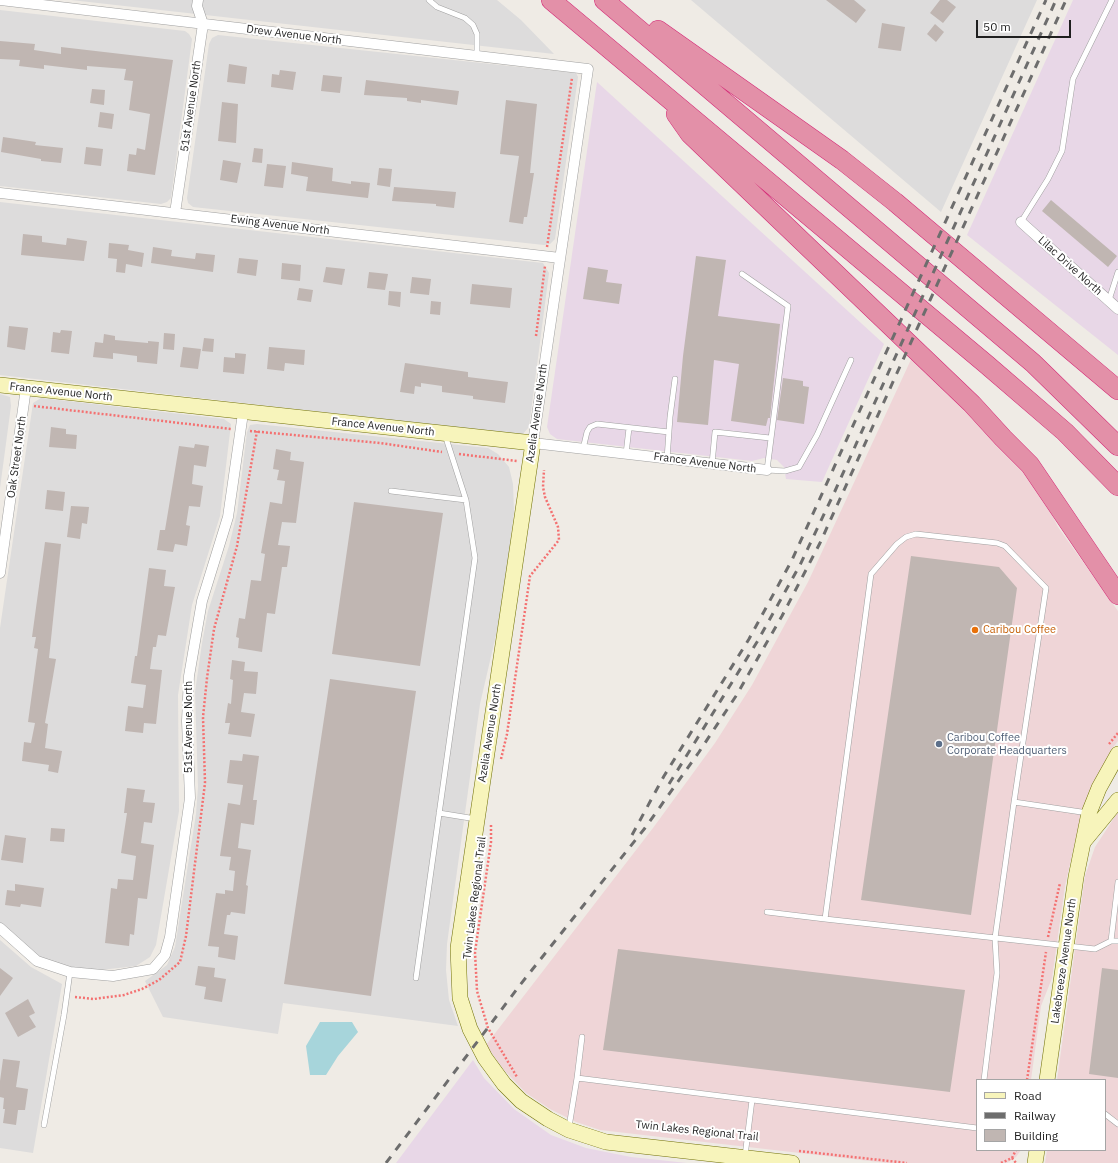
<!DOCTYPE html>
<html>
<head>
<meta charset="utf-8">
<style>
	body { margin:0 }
	#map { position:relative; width:1118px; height:1163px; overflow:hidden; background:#efebe5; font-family:"IBM Plex Sans",sans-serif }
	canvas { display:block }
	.legend { position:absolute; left:976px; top:1079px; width:130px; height:72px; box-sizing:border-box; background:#fff; border:1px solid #a5a5a5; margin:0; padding:5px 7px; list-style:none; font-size:12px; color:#1f1f1f }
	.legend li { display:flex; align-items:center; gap:8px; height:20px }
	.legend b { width:20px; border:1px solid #a5a5a5 }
	.scale { position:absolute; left:976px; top:20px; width:95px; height:18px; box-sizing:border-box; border:2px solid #1f1f1f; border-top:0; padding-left:5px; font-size:12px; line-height:14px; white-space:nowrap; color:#1f1f1f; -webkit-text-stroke:3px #fff; paint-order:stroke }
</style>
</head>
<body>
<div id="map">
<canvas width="1118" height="1163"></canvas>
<ul class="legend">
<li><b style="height:5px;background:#f7f4bb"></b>Road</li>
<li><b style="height:5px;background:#6d6d6d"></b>Railway</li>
<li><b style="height:11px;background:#c0b6b2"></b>Building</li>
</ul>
<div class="scale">50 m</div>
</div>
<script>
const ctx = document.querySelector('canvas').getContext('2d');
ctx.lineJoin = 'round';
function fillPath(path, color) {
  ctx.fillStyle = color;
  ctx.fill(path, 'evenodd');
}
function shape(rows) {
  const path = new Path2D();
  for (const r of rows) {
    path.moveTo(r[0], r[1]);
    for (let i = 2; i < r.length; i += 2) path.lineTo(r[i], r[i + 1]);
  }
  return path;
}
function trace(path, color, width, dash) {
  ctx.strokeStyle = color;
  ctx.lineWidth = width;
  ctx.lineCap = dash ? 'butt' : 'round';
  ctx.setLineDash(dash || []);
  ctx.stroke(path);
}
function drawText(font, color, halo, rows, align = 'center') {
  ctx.font = font + ' "IBM Plex Sans",sans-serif';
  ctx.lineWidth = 4;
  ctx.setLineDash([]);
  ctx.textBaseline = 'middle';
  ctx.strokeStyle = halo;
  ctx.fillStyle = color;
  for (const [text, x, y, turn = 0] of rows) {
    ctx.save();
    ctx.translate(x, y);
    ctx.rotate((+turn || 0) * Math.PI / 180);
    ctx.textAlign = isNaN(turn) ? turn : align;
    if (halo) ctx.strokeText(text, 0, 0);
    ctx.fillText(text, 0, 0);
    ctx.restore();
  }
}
fillPath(shape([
	[71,0,497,0,521,20,554,54],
	[691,0,1037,0,941,212],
	[0,10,185,31,189,34,192,39,171,198,167,202,161,204,0,186],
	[218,35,576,73,578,77,555,239,550,244,544,245,193,207,188,203,187,198,209,44,212,38],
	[0,202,543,263,549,273,529,427,522,435,0,375],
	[0,394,10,397,11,406,0,488],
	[41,398,224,419,231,424,220,516,192,605,178,695,179,811,156,945,150,957,136,966,92,971,59,966,24,949,0,926,0,628,33,403],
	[257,424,488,448,498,454,509,467,513,484,514,512,502,609,480,704,447,944,446,970,449,1000,458,1026,283,1003,278,1034,163,1017,145,981,167,965,175,947,196,814,198,787,195,692,202,643,208,611,229,546,237,513,247,432,250,425],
	[0,940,31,967,62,984,33,1153,0,1148]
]), '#dddcdc');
fillPath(shape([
	[914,353,1011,455,1044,499,1058,527,1118,611,1118,741,1111,750,1086,801,1075,842,1065,886,1052,978,1041,1006,1031,1080,977,1080,977,1150,1021,1150,1016,1157,1007,1163,887,1163,600,1130,576,1122,550,1109,526,1093,504,1070,486,1045,653,828,715,743,752,685,808,582],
	[1118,812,1118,1163,1045,1163,1047,1150,1105,1150,1105,1080,1057,1080,1085,876,1095,847]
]), '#efd5d7');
fillPath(shape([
	[1073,0,1118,0,1118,355,967,235],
	[597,82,884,344,822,482,786,479,784,467,777,460,764,458,752,461,557,439,550,434,547,427],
	[473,1060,484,1078,514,1109,551,1135,586,1148,631,1157,687,1163,396,1163]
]), '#e8d7e7');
fillPath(shape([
	[320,1022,352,1022,358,1032,338,1056,326,1075,310,1075,306,1046]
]), '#a7d5db');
fillPath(shape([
	[826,0,854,0,866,10,856,23],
	[940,0,947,0,956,7,943,23,930,13],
	[882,23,905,27,901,51,878,48],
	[935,24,944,32,936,42,927,34],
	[0,41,35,44,34,50,61,54,61,47,173,60,155,175,127,171,129,154,136,155,137,148,145,150,150,114,129,110,133,81,124,80,126,69,87,66,87,70,44,65,44,69,19,66,20,60,0,59],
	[229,64,247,67,245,84,227,82],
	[280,70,296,72,293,90,271,87,272,74,279,75],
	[323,75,342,77,340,93,321,91],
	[366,80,459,91,457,105,421,100,421,103,407,101,407,98,364,95],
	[92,89,105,90,104,105,90,103],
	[506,100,537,104,530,173,534,173,527,217,524,217,523,224,509,222,519,156,500,154],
	[222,102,238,104,236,143,218,141],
	[100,112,114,114,112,129,98,127],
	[3,137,36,142,35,145,63,148,61,163,41,161,41,159,1,152],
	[86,147,103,149,101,166,84,164],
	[254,148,263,149,262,163,252,162],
	[223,160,241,163,237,183,220,180],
	[292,162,333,168,332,181,351,184,351,181,370,183,368,198,306,191,308,177,291,174],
	[267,164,286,166,283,188,264,186],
	[379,168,392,169,390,187,377,185],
	[394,187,456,192,454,208,436,206,436,204,392,201],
	[1051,200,1117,256,1108,267,1042,211],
	[23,234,42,236,42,242,66,245,67,238,87,241,84,261,21,255],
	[109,243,129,245,128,250,144,253,142,267,126,264,125,273,116,272,117,259,108,258],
	[153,247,172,250,171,256,195,259,196,253,215,255,213,272,151,263],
	[696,256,726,260,718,316,780,324,770,418,768,418,766,426,731,421,739,364,714,360,708,425,677,422,683,356],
	[239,258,258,260,256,276,237,273],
	[282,263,301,265,300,281,281,279],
	[326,267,345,269,342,285,323,282],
	[588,267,608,270,606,282,622,284,619,304,583,299],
	[369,272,388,274,385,290,367,288],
	[412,277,431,279,429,295,410,293],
	[472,284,512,288,510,308,470,304],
	[299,288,313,290,311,302,297,300],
	[389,291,401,292,400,307,388,305],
	[431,301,441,302,440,315,430,314],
	[9,326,28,328,25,350,7,347],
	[61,330,72,331,69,354,51,352,53,332,60,333],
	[164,333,175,334,174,350,163,349],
	[104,334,115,336,115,340,148,343,148,341,159,342,157,364,137,362,137,356,113,353,113,359,93,357,95,342,103,343],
	[204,338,214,339,213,352,202,351],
	[183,347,201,349,198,369,180,367],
	[269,347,305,350,304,365,285,363,284,371,267,369],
	[235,353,246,354,244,374,223,372,224,357,235,358],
	[405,363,468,372,468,377,508,382,505,403,473,399,473,396,442,392,442,386,421,383,421,387,415,386,414,394,400,392],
	[783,378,803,381,803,386,809,387,804,424,777,420],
	[51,427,66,429,66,434,77,435,76,449,49,447],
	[195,444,209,446,206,467,194,465,192,484,203,486,200,507,189,506,186,525,190,526,187,546,175,544,173,552,157,550,160,530,165,530,179,446,194,448],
	[276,449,291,452,290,460,304,462,296,523,282,522,278,545,290,546,287,567,282,567,275,614,267,613,262,652,238,648,239,638,236,637,239,618,245,619,251,580,261,581,265,554,261,553,270,502,282,504,285,481,277,480,279,470,273,469],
	[47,490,65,492,63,511,45,509],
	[354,502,443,513,420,666,332,654],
	[71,506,89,507,87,524,82,523,80,539,67,537],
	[45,542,61,544,49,658,56,659,45,723,48,724,45,748,62,751,58,773,48,771,49,765,22,761,24,742,31,743,35,723,28,722,38,649,34,648,36,637,32,637],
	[911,556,999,567,1017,588,971,915,861,900],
	[149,568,166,570,164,586,175,587,166,636,158,635,156,647,153,647,150,669,162,670,156,724,144,723,143,733,125,731,128,706,143,708,146,685,131,683,135,656,137,656],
	[232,660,245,662,244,671,258,672,256,694,244,693,241,712,255,714,251,737,228,734,230,723,225,723,228,703,231,704,233,680,230,679],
	[330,679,416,691,371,996,284,984],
	[243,754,259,756,253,800,257,800,254,825,241,823,238,848,251,850,246,885,248,886,245,914,231,912,230,915,227,915,224,934,238,936,235,960,218,957,219,947,208,946,216,893,225,894,225,890,233,891,235,871,229,870,231,857,220,856,228,803,240,805,243,785,227,783,230,760,242,761],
	[127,788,145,790,143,802,155,803,152,823,144,822,141,843,154,845,147,899,138,898,134,935,130,934,129,946,105,943,111,888,117,889,118,879,133,880,136,856,121,853,127,813,124,813],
	[51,828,65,829,64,842,50,841],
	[5,835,26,838,23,863,1,860],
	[15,884,44,888,41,907,21,904,20,907,5,905,7,890,15,891],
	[618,949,965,990,950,1092,603,1050],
	[198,966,215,968,214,977,226,979,222,1002,204,999,206,987,195,985],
	[0,968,13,978,0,996],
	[1102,968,1118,970,1118,1078,1089,1074],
	[28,999,35,1013,29,1016,36,1027,18,1037,5,1013],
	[3,1059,20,1061,16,1087,28,1089,25,1110,18,1110,16,1125,3,1123,5,1109,3,1109,4,1098,0,1097,0,1081]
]), '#c0b6b2');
const lane = shape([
	[429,0,437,7,465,18,473,25,477,34,477,56],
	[1021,222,1048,179,1062,151,1073,79,1112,0],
	[742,274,788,306,767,470,785,471,799,467,817,435,851,360],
	[1109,300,1118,272],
	[583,449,587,432,590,427,597,424,669,432],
	[626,454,629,428],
	[667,459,670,417,675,379],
	[712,464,715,432,770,438],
	[391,491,466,500],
	[439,813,476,819],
	[1088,813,1014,802,1046,588,1005,546,997,543,916,534,906,537,897,544,871,574,825,919,1095,949,1111,941,1118,941],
	[767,912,825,919],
	[1111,941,1118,882],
	[416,978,475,558,466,500,445,435],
	[577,1078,582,1037],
	[984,1080,997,973,995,938,1014,802],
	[1105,1114,1118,1124],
	[44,1125,64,1015,70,972],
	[569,1127,577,1078,977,1128],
	[745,1156,752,1100]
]);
const street = shape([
	[0,0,588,69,533,443,767,470],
	[0,193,560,258],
	[175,213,203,24,197,6,198,0],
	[1021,222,1118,309],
	[0,573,26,388],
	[0,928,37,961,70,972,113,976,153,969,165,955,170,937,190,798,187,721,189,676,202,601,228,517,243,413]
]);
const secondary = shape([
	[0,385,533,443,458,948,460,998,470,1029,485,1058,504,1084,521,1101,548,1119,569,1130,606,1142,792,1163],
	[1085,840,1118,800],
	[1047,1080,1076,877,1089,813,1099,788,1118,754],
	[1035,1163,1037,1150]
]);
const highway = shape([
	[551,0,986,364,1065,432,1118,486],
	[604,0,1033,363,1118,446],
	[658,30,842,160,895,202,1118,390],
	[676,114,690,134,972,404,1003,438,1030,465,1118,595]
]);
trace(lane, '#a0a0a0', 6);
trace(street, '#a0a0a0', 11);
trace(secondary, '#727209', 16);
trace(highway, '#d42b77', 20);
trace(shape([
	[547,247,572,78],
	[536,336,545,266],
	[34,406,231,429],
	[250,431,380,443,442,452],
	[459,454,517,461],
	[1109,744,1118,733],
	[501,759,507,734,530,576,559,540,558,527,545,497,543,487,544,470],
	[491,825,491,842,475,952,477,991,488,1028,517,1077],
	[1048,937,1060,883],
	[75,997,94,999,124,995,142,989,159,980,180,962,186,936,205,783,203,717,207,678,214,629,237,546,257,431],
	[1027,1080,1046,952],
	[799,1151,907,1163],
	[1012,1158,1016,1150],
	[1001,1163,1012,1158,1016,1163]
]), '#f47171', 2.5, [2, 2]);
trace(lane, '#fff', 5);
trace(street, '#fff', 10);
trace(secondary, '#f7f4bb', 15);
trace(highway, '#e390a8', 19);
trace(shape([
	[669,784,757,642,800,565,835,491,1056,0],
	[632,835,664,776,749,639,792,560,1046,0],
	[386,1163,520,985,645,828,699,752,736,696,782,616,820,543,1066,0]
]), '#6d6d6d', 3, [8, 8]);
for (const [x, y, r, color] of [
	[975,630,4,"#e8710a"],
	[939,744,4,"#5c6f8a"]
]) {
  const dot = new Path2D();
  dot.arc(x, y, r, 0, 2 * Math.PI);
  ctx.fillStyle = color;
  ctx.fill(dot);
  trace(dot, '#fff', 1.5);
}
drawText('11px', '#1f1f1f', '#fff', [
	["Drew Avenue North",294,35,7],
	["51st Avenue North",191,106,-82],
	["Ewing Avenue North",280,225,7],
	["Lilac Drive North",1070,266,42],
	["France Avenue North",61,392,6],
	["Azelia Avenue North",537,413,-82],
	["France Avenue North",383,427,6],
	["Oak Street North",17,457,-82],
	["France Avenue North",705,463,7],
	["51st Avenue North",189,727,-90],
	["Azelia Avenue North",490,733,-81],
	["Twin Lakes Regional Trail",475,898,-83],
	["Lakebreeze Avenue North",1064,961,-82],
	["Twin Lakes Regional Trail",697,1131,6]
]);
drawText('11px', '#c56008', '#fff', [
	["Caribou Coffee",983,630]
], 'left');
drawText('11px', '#4e5e75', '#fff', [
	["Caribou Coffee",947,738],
	["Corporate Headquarters",947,751]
], 'left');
</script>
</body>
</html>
